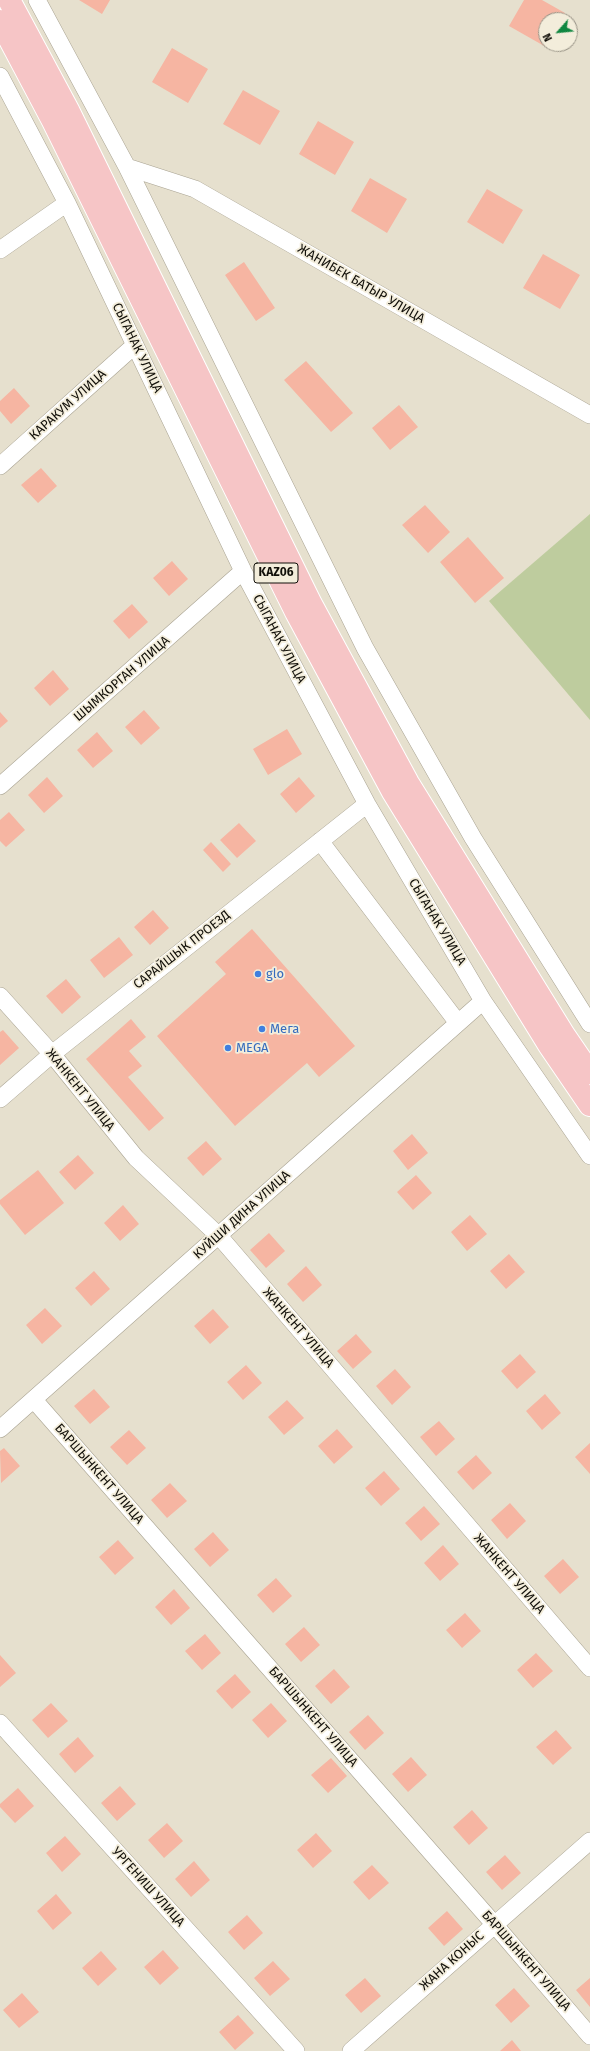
<!DOCTYPE html>
<html>
<head>
<meta charset="utf-8">
<style>
	body { margin:0 }
	#map { position:relative; width:590px; height:2051px; overflow:hidden; background:#e6e0ce; font-family:"Fira Sans",sans-serif }
	canvas { display:block }
	.north { position:absolute; left:538px; top:12px; width:40px; height:40px; box-sizing:border-box; background:#f3eddb; border:1px solid #999487; border-radius:50%; rotate:243deg; font-size:11px; font-weight:700; line-height:16px; text-align:center; color:#110f09 }
	.north::after { content:''; display:block; margin:auto; width:14px; height:18px; background:#108741; clip-path:polygon(50% 0,100% 100%,50% 72%,0 100%) }
</style>
</head>
<body>
<div id="map">
<canvas width="590" height="2051"></canvas>
<div class="north">N</div>
</div>
<script>
const ctx = document.querySelector('canvas').getContext('2d');
ctx.lineJoin = 'round';
function fillPath(path, color) {
  ctx.fillStyle = color;
  ctx.fill(path, 'evenodd');
}
function shape(rows) {
  const path = new Path2D();
  for (const r of rows) {
    path.moveTo(r[0], r[1]);
    for (let i = 2; i < r.length; i += 2) path.lineTo(r[i], r[i + 1]);
  }
  return path;
}
function trace(path, color, width, dash) {
  ctx.strokeStyle = color;
  ctx.lineWidth = width;
  ctx.lineCap = dash ? 'butt' : 'round';
  ctx.setLineDash(dash || []);
  ctx.stroke(path);
}
function drawText(font, color, halo, rows, align = 'center') {
  ctx.font = font + ' "Fira Sans",sans-serif';
  ctx.lineWidth = 3.5;
  ctx.setLineDash([]);
  ctx.textBaseline = 'middle';
  ctx.strokeStyle = halo;
  ctx.fillStyle = color;
  for (const [text, x, y, turn = 0] of rows) {
    ctx.save();
    ctx.translate(x, y);
    ctx.rotate((+turn || 0) * Math.PI / 180);
    ctx.textAlign = isNaN(turn) ? turn : align;
    if (halo) ctx.strokeText(text, 0, 0);
    ctx.fillText(text, 0, 0);
    ctx.restore();
  }
}
fillPath(shape([
	[590,514,590,720,489,601]
]), '#becc9e');
fillPath(shape([
	[79,0,110,0,102,14],
	[524,0,542,0,565,13,561,20,546,20,547,44,546,47,509,26],
	[172,48,208,69,188,103,152,82],
	[243,90,280,111,260,145,223,124],
	[318,121,354,142,335,175,299,154],
	[370,178,407,199,387,233,351,211],
	[487,189,523,210,503,244,467,222],
	[543,254,580,275,560,309,523,288],
	[244,262,275,308,256,321,225,275],
	[306,361,353,413,331,432,284,380],
	[14,388,30,406,11,424,0,411,0,401],
	[399,405,418,427,390,450,372,428],
	[41,468,57,486,38,503,21,485],
	[425,505,450,532,428,553,402,525],
	[468,537,504,578,475,603,440,562],
	[172,561,188,579,169,596,153,578],
	[132,604,148,622,129,639,113,621],
	[53,670,69,689,50,706,34,688],
	[144,710,160,728,141,745,125,727],
	[0,712,8,721,0,728],
	[287,729,302,754,268,775,253,749],
	[97,732,113,751,93,768,77,750],
	[47,777,63,796,44,813,28,795],
	[299,777,315,796,296,813,280,794],
	[9,812,25,830,6,847,0,841,0,820],
	[239,823,256,841,237,858,220,840],
	[211,842,231,864,223,872,203,850],
	[153,910,169,928,150,945,134,927],
	[252,929,355,1046,319,1077,307,1063,235,1126,157,1036,226,974,215,962],
	[119,937,133,955,104,978,90,960],
	[66,979,81,997,62,1014,46,996],
	[131,1019,146,1037,129,1051,142,1066,128,1077,164,1118,149,1131,86,1059],
	[3,1030,19,1048,0,1065,0,1032],
	[412,1134,428,1153,408,1170,393,1151],
	[206,1141,222,1159,203,1176,187,1158],
	[78,1155,94,1173,75,1190,59,1172],
	[38,1170,64,1203,25,1235,0,1204,0,1200],
	[416,1175,432,1193,413,1210,397,1192],
	[123,1205,139,1224,120,1241,104,1223],
	[470,1215,487,1234,467,1251,451,1232],
	[269,1233,285,1251,266,1268,250,1250],
	[509,1254,525,1272,506,1289,490,1271],
	[306,1266,322,1285,303,1302,287,1284],
	[94,1271,110,1289,91,1306,75,1288],
	[45,1308,62,1326,42,1344,26,1325],
	[213,1309,229,1327,210,1344,194,1326],
	[356,1334,372,1352,353,1369,337,1351],
	[520,1354,536,1372,517,1389,501,1371],
	[246,1365,262,1383,243,1400,227,1382],
	[395,1369,411,1387,392,1405,376,1386],
	[94,1389,110,1407,90,1424,74,1406],
	[545,1394,561,1413,542,1430,526,1411],
	[287,1400,304,1418,284,1435,268,1417],
	[439,1421,455,1439,436,1456,420,1437],
	[337,1429,353,1447,334,1464,318,1446],
	[129,1430,146,1448,127,1465,110,1447],
	[590,1443,590,1474,575,1457],
	[4,1448,20,1466,1,1483,0,1451],
	[476,1455,492,1473,473,1490,457,1472],
	[384,1471,400,1489,381,1506,365,1488],
	[170,1483,187,1501,167,1518,151,1500],
	[510,1503,526,1521,507,1539,491,1520],
	[424,1506,440,1524,421,1541,405,1523],
	[213,1532,229,1550,210,1567,194,1549],
	[118,1540,134,1558,115,1575,99,1557],
	[443,1545,459,1564,440,1581,424,1563],
	[563,1559,579,1577,560,1594,544,1576],
	[276,1578,292,1596,273,1613,257,1595],
	[174,1589,190,1608,171,1625,155,1607],
	[465,1613,481,1631,462,1648,446,1630],
	[304,1627,320,1645,301,1662,285,1644],
	[205,1634,221,1653,202,1670,185,1651],
	[536,1653,553,1671,533,1688,517,1670],
	[0,1655,16,1673,0,1687],
	[334,1669,350,1687,331,1704,315,1686],
	[235,1674,251,1692,232,1709,216,1691],
	[51,1703,68,1721,48,1738,32,1720],
	[271,1703,287,1721,268,1738,252,1720],
	[368,1715,384,1733,365,1750,349,1732],
	[556,1730,572,1748,553,1765,536,1747],
	[78,1737,94,1756,75,1773,59,1754],
	[411,1757,427,1775,408,1792,392,1774],
	[331,1758,347,1776,328,1793,311,1775],
	[120,1786,136,1804,117,1821,101,1803],
	[18,1788,34,1806,15,1823,0,1807,0,1804],
	[472,1810,488,1828,469,1845,453,1827],
	[167,1823,183,1841,164,1858,148,1840],
	[316,1833,332,1851,313,1868,297,1850],
	[65,1836,81,1854,62,1872,46,1853],
	[505,1855,521,1873,502,1890,486,1872],
	[194,1861,210,1880,191,1897,175,1879],
	[372,1865,389,1883,369,1900,353,1882],
	[56,1894,72,1913,53,1930,37,1911],
	[447,1911,463,1929,444,1946,428,1928],
	[247,1915,263,1933,244,1950,228,1932],
	[163,1950,179,1968,160,1985,144,1967],
	[101,1951,117,1969,98,1986,82,1968],
	[273,1961,290,1979,270,1996,254,1978],
	[365,1978,381,1996,361,2013,345,1995],
	[590,1978,590,2007,576,1990],
	[514,1988,530,2006,511,2023,495,2005],
	[22,1993,39,2012,19,2028,3,2010],
	[238,2015,254,2033,235,2050,219,2032],
	[512,2040,521,2051,500,2051]
]), '#f6b5a2');
const street = shape([
	[37,0,127,167,365,648,473,838,590,1024],
	[0,76,67,203,243,571,367,804,483,1001,590,1156],
	[127,167,195,189,590,415],
	[0,250,67,203],
	[0,466,135,345],
	[0,786,243,571],
	[320,841,458,1023],
	[0,996,52,1054,136,1158,219,1236,590,1668],
	[0,1099,52,1054,367,804],
	[34,1400,494,1924,590,2036],
	[0,1429,483,1001],
	[0,1723,296,2051],
	[351,2051,590,1841]
]);
const highway = shape([
	[9,0,69,112,311,604,408,783,564,1035,590,1073],
	[0,21,53,121,296,612,393,792,549,1045,590,1105]
]);
trace(street, '#a9a392', 18);
trace(highway, '#fff', 24);
trace(street, '#fff', 17);
trace(highway, '#f6c5c6', 22);
for (const [x, y, r, color] of [
	[258,974,4,"#3f7fe0"],
	[262,1029,4,"#3f7fe0"],
	[228,1048,4,"#3f7fe0"]
]) {
  const dot = new Path2D();
  dot.arc(x, y, r, 0, 2 * Math.PI);
  ctx.fillStyle = color;
  ctx.fill(dot);
  trace(dot, '#f3eddb', 1.5);
}
for (const [x, y, w] of [
	[276,573,44]
]) {
  const box = new Path2D();
  box.roundRect(x - w / 2, y - 10, w, 20, 3);
  ctx.fillStyle = '#f3eddb';
  ctx.fill(box);
  trace(box, '#110f09', 1);
}
drawText('bold 12px', '#110f09', null, [
	["KАZ06",276,573]
]);
drawText('13px', '#110f09', '#f3eddb', [
	["ЖАНИБЕК БАТЫР УЛИЦА",361,284,30],
	["СЫГАНАК УЛИЦА",137,348,64],
	["КАРАКУМ УЛИЦА",68,405,-42],
	["СЫГАНАК УЛИЦА",279,639,62],
	["ШЫМКОРГАН УЛИЦА",122,679,-41],
	["СЫГАНАК УЛИЦА",437,922,59],
	["САРАЙШЫК ПРОЕЗД",182,950,-38],
	["ЖАНКЕНТ УЛИЦА",80,1090,51],
	["КУЙШИ ДИНА УЛИЦА",242,1215,-42],
	["ЖАНКЕНТ УЛИЦА",298,1328,49],
	["БАРШЫНКЕНТ УЛИЦА",99,1474,49],
	["ЖАНКЕНТ УЛИЦА",509,1574,49],
	["БАРШЫНКЕНТ УЛИЦА",313,1717,49],
	["УРГЕНИШ УЛИЦА",148,1887,48],
	["ЖАНА КОНЫС",452,1961,-42],
	["БАРШЫНКЕНТ УЛИЦА",526,1961,49]
]);
drawText('13px', '#366cbe', '#f3eddb', [
	["glo",266,974],
	["Мега",270,1029],
	["MEGA",236,1048]
], 'left');
</script>
</body>
</html>
